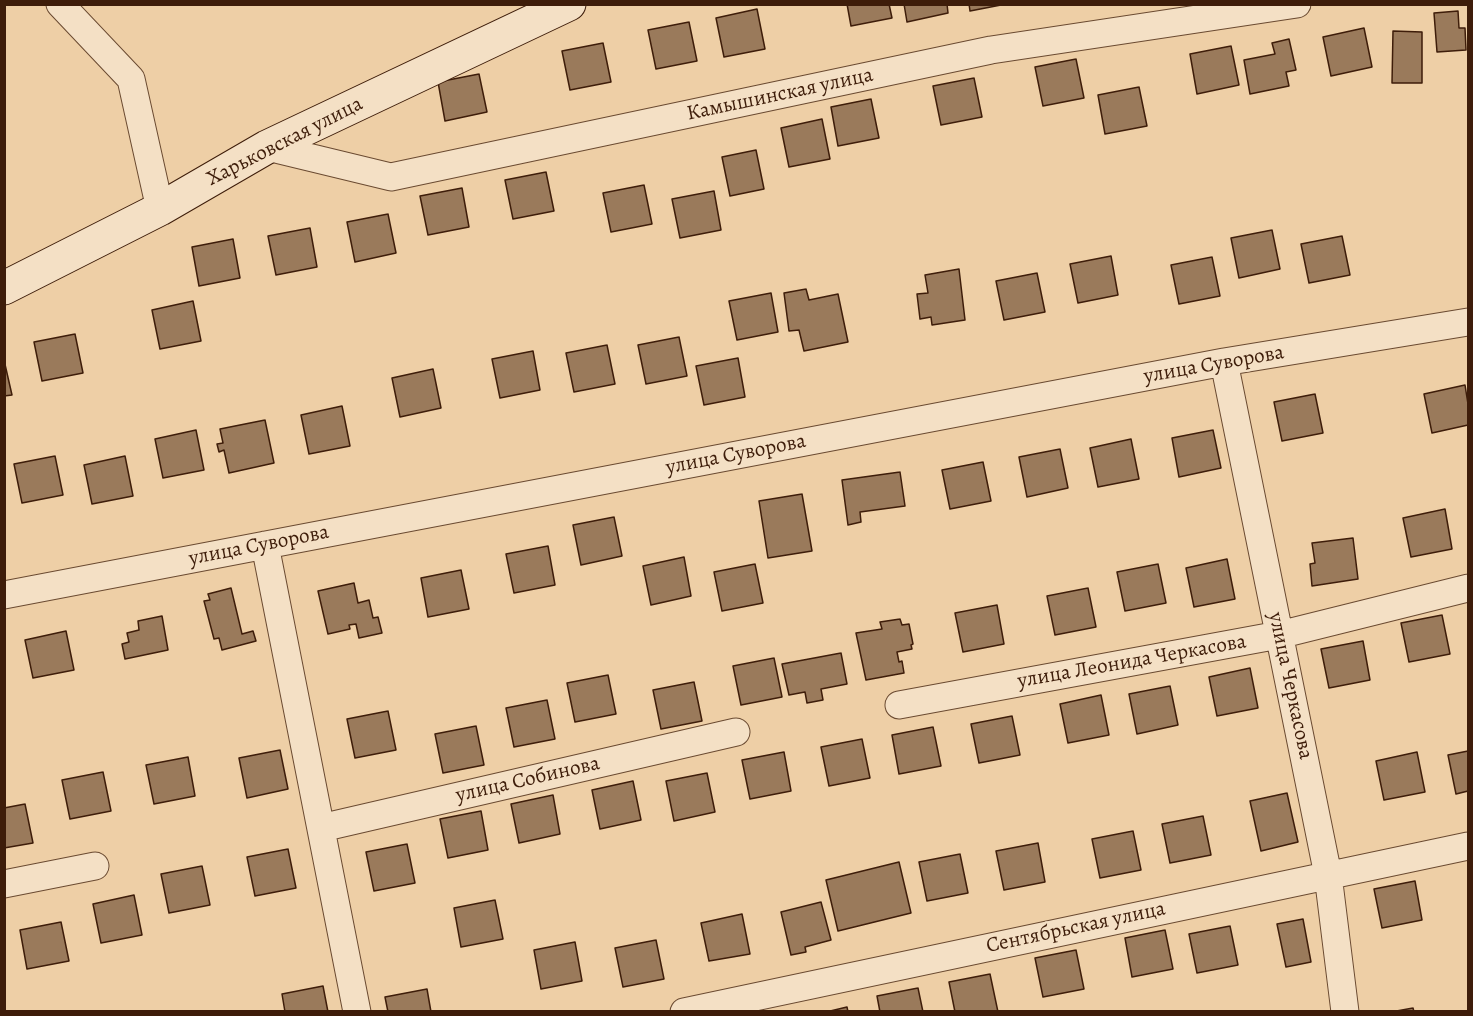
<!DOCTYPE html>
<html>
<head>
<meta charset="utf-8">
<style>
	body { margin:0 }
	#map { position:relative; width:1473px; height:1016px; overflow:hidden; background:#eecfa6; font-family:Alegreya,serif }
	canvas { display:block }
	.frame { position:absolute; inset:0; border:6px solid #3e1d0a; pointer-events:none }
</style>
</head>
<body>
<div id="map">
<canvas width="1473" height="1016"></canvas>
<div class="frame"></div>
</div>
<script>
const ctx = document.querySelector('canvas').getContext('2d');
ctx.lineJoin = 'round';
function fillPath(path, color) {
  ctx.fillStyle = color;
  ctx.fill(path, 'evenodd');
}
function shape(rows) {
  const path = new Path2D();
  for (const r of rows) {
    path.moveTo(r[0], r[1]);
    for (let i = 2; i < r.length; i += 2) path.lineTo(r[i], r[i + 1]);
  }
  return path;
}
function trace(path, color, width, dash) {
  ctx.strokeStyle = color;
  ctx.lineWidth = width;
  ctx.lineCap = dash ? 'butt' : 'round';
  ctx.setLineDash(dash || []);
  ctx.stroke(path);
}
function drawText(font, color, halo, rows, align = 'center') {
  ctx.font = font + ' Alegreya,serif';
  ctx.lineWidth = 4.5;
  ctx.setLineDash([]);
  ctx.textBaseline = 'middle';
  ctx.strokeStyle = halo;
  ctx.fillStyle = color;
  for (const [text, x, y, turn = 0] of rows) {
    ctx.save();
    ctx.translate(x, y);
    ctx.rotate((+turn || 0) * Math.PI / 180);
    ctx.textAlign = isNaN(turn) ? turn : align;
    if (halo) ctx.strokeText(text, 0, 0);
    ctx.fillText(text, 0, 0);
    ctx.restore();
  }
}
const building = shape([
	[847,4,889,4,892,18,851,26,847,4],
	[904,4,947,4,948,13,907,22,904,4],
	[969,4,1001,4,1001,5,970,11,969,4],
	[757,9,765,49,724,57,716,18,757,9],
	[1458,11,1459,28,1465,28,1466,50,1437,52,1434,13,1458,11],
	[689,22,697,61,656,69,648,30,689,22],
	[1364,28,1372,67,1331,76,1323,37,1364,28],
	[1393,31,1422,32,1422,83,1392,83,1393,31],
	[1289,39,1296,70,1286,72,1289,86,1250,94,1244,60,1275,54,1272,43,1289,39],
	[603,43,611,82,570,90,562,51,603,43],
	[1231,46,1239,85,1197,94,1190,54,1231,46],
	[1076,59,1084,98,1043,106,1035,67,1076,59],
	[479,74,487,112,445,121,438,82,479,74],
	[974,78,982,117,941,125,933,86,974,78],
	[1139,87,1147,126,1105,134,1098,95,1139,87],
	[871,99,879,138,838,146,831,107,871,99],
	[822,119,830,159,789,167,781,128,822,119],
	[756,150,764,189,730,196,722,157,756,150],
	[546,172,554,211,513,219,505,180,546,172],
	[644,185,652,224,611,232,603,193,644,185],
	[462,188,469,227,428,235,420,196,462,188],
	[714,191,721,230,680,238,672,199,714,191],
	[388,214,396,253,355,262,347,222,388,214],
	[310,228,317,267,276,275,268,236,310,228],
	[1272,230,1280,269,1239,278,1231,238,1272,230],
	[1342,236,1350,275,1309,283,1301,244,1342,236],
	[233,239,240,278,199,286,192,247,233,239],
	[1111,256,1118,295,1078,303,1070,264,1111,256],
	[1212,257,1220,296,1179,304,1171,265,1212,257],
	[959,269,965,320,932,325,931,317,920,319,917,294,928,293,925,275,959,269],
	[1037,273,1045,312,1004,320,996,281,1037,273],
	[806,289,809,300,838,294,848,342,804,351,799,330,789,331,784,293,806,289],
	[771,293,778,332,737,340,729,301,771,293],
	[193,301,201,341,160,349,152,310,193,301],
	[75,334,83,373,42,381,34,342,75,334],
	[679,337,687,376,646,384,638,345,679,337],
	[607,345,615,384,574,392,566,353,607,345],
	[533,351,540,390,500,398,492,359,533,351],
	[738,358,745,397,704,405,696,366,738,358],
	[4,360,12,395,4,396,4,360],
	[433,369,441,408,400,417,392,378,433,369],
	[1465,385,1468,404,1468,425,1432,433,1424,394,1465,385],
	[1315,394,1323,433,1282,441,1274,402,1315,394],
	[342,406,350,446,309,454,301,415,342,406],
	[265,420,274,463,229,473,224,450,219,452,217,444,223,443,220,429,265,420],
	[196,430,204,470,163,478,155,439,196,430],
	[1213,430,1221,468,1179,477,1172,438,1213,430],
	[1131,439,1139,479,1098,487,1090,448,1131,439],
	[1060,449,1068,488,1027,497,1019,457,1060,449],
	[55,456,63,495,22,503,14,464,55,456],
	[125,456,133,496,92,504,84,465,125,456],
	[983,462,991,501,950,509,942,470,983,462],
	[900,472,905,506,860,512,861,522,848,525,842,480,900,472],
	[802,494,812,551,768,558,759,501,802,494],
	[1445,509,1452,549,1411,557,1403,518,1445,509],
	[614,517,622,556,581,565,573,525,614,517],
	[1353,538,1358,579,1312,586,1310,564,1315,563,1312,543,1353,538],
	[548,546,555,585,514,593,506,554,548,546],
	[684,557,691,596,651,605,643,566,684,557],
	[1227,559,1235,599,1194,607,1186,568,1227,559],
	[755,564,763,603,722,611,714,572,755,564],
	[1158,564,1166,603,1125,611,1117,572,1158,564],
	[461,570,469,609,428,617,421,578,461,570],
	[354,583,358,603,369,600,373,618,378,617,382,633,359,638,356,624,349,625,350,629,328,634,318,591,354,583],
	[231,588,242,634,253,631,256,641,222,650,219,638,214,639,204,601,210,600,208,594,231,588],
	[1088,588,1096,627,1055,635,1047,596,1088,588],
	[997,605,1004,644,963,652,955,613,997,605],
	[1442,615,1450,654,1409,662,1401,623,1442,615],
	[162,616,168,650,125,659,122,644,129,642,127,633,139,630,138,621,162,616],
	[900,619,902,625,909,624,913,644,911,645,912,649,897,652,899,662,902,661,904,673,866,680,856,633,882,629,880,622,900,619],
	[66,631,74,670,33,678,25,640,66,631],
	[1363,641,1370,680,1329,688,1321,649,1363,641],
	[841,653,847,684,821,689,823,700,807,703,805,692,789,695,782,664,841,653],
	[774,658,782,697,741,705,733,666,774,658],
	[1250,668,1258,708,1217,716,1209,677,1250,668],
	[608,675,616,714,575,722,567,683,608,675],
	[694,682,702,721,661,729,653,690,694,682],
	[1170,686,1178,725,1137,734,1129,694,1170,686],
	[1101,695,1109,735,1068,743,1060,704,1101,695],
	[547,700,555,739,514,747,506,708,547,700],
	[388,711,396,750,355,758,347,719,388,711],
	[1012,716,1020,755,979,763,971,724,1012,716],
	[476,726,484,765,443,773,435,734,476,726],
	[933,727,941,766,899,774,892,735,933,727],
	[862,739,870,778,829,786,821,747,862,739],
	[280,750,288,789,247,798,239,758,280,750],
	[1468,751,1468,791,1456,794,1448,755,1468,751],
	[784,752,791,791,750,799,742,760,784,752],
	[1417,752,1425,792,1384,800,1376,761,1417,752],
	[188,757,195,796,154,804,146,765,188,757],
	[103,772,111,811,70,819,62,780,103,772],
	[707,773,715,812,674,821,666,781,707,773],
	[633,781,641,820,600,829,592,790,633,781],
	[1287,793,1298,842,1261,851,1250,801,1287,793],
	[553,795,560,834,519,843,511,804,553,795],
	[25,804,33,843,4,848,4,808,25,804],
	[481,811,488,850,448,858,440,819,481,811],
	[1203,816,1211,855,1170,863,1162,824,1203,816],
	[1133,831,1141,870,1100,878,1092,839,1133,831],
	[1038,843,1045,882,1004,890,996,851,1038,843],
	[407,844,415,883,374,891,366,852,407,844],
	[288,849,296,888,255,896,247,857,288,849],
	[960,854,968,893,927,901,919,862,960,854],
	[899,862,911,913,838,931,826,880,899,862],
	[202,866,210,905,169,913,161,874,202,866],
	[1415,881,1422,920,1382,928,1374,889,1415,881],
	[134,895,142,935,101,943,93,904,134,895],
	[495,900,503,939,461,947,454,908,495,900],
	[821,902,831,940,805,947,806,952,791,955,781,912,821,902],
	[742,914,750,954,709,961,701,923,742,914],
	[1303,919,1311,962,1286,967,1277,924,1303,919],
	[61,922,69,961,27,969,20,930,61,922],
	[1230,926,1238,965,1197,973,1189,934,1230,926],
	[1165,930,1173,969,1132,977,1125,938,1165,930],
	[656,940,664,979,623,987,615,948,656,940],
	[575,942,582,981,541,989,534,950,575,942],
	[1076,950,1084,989,1043,997,1035,958,1076,950],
	[990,974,998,1012,955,1012,949,982,990,974],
	[323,986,328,1012,285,1012,282,994,323,986],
	[918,988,923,1012,880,1012,877,996,918,988],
	[427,989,431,1012,388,1012,385,997,427,989],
	[847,1007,848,1012,826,1012,847,1007],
	[1413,1008,1414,1012,1391,1012,1413,1008]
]);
fillPath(building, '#9a7a5b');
trace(building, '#3e1d0a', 1.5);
const street = shape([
	[60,4,131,79,160,209],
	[267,147,391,177,991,50,1297,4],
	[1224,362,1328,875,1345,1012],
	[265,545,357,1012],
	[4,595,1224,362,1468,322],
	[899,705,1279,635,1468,588],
	[321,828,736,732],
	[4,884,95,866],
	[684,1012,1468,846]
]);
const secondary = shape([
	[4,288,160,209,267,147,569,4]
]);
trace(street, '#6a4a31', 29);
trace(secondary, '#3e1d0a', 35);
trace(street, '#f4e0c5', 27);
trace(secondary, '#f4e0c5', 33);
drawText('21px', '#3e1d0a', '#f4e0c5', [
	["Камышинская улица",780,95,-12],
	["Харьковская улица",285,142,-27],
	["улица Суворова",1214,365,-10],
	["улица Суворова",736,455,-11],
	["улица Суворова",259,546,-11],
	["улица Леонида Черкасова",1132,662,-10],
	["улица Черкасова",1290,686,78],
	["улица Собинова",528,780,-13],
	["Сентябрьская улица",1076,928,-12]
]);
</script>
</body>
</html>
